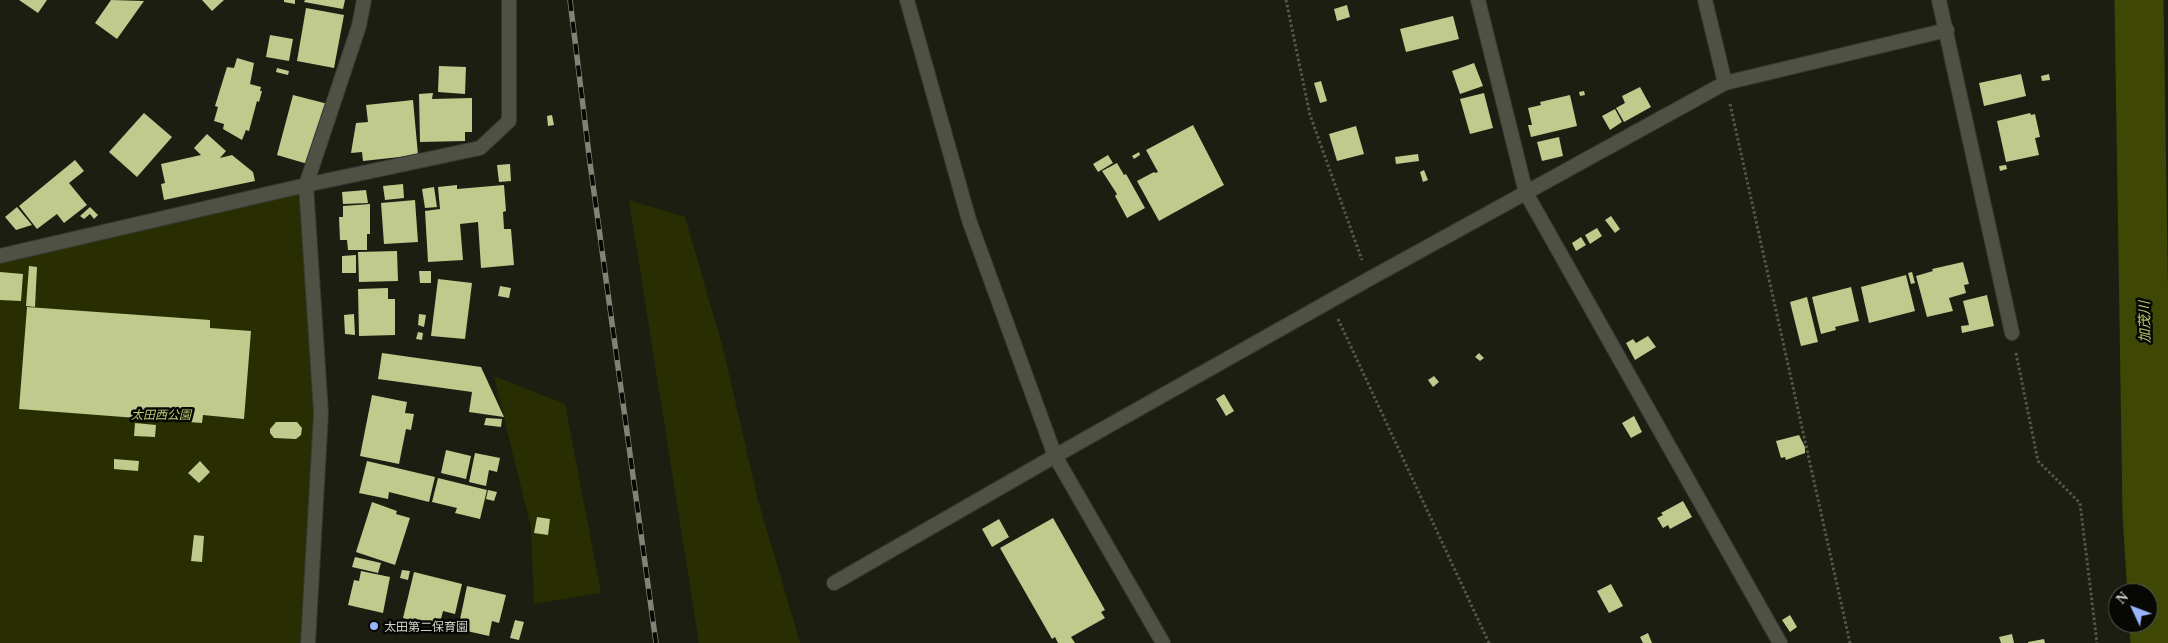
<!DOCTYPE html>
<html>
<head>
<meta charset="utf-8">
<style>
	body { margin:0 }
	#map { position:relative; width:2168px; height:643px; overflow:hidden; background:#1c1e12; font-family:Georgia,serif }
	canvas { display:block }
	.north { position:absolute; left:2108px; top:583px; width:50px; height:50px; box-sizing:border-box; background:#070804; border:1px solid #575953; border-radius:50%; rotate:313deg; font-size:14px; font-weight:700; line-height:20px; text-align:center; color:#d0d2ca }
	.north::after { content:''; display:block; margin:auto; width:18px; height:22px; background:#98b5fd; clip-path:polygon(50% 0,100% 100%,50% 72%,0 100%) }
</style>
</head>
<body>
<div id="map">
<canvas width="2168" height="643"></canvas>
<div class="north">N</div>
</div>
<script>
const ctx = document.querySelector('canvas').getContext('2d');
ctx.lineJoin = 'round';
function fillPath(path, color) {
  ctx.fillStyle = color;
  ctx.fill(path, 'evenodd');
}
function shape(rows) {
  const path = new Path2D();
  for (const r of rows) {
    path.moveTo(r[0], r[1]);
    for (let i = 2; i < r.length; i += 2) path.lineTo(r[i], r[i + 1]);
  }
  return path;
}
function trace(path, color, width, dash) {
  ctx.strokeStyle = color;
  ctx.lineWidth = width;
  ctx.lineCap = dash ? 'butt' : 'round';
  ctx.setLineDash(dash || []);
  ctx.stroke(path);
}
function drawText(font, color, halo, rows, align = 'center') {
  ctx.font = font + ' Georgia,"Noto Sans JP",serif';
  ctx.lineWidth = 5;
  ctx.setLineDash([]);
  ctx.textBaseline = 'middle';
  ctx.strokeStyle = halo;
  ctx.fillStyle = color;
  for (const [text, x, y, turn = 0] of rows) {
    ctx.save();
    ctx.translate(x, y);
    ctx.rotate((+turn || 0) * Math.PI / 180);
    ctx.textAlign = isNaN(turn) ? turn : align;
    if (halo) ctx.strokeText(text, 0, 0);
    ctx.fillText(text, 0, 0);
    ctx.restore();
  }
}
fillPath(shape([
	[306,185,321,413,308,643,0,643,0,256],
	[629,200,685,217,723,348,758,500,800,643,699,643],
	[494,376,565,404,601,593,534,604,531,528]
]), '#282e02');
trace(shape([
	[2139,0,2147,513,2155,643]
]), '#3f4705', 49);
fillPath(shape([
	[19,0,47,0,38,13],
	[111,0,144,1,117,39,95,23],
	[202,0,224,0,212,11],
	[284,0,295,0,295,4,284,2],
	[305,0,345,0,343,9,304,2],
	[1347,5,1350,17,1337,21,1334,9],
	[306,8,344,15,334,68,297,61],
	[1453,16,1459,39,1406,52,1400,29],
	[270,35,293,39,289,61,266,57],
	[237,58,254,63,250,84,261,87,260,91,262,91,259,102,257,101,249,131,246,130,242,140,223,129,224,124,214,121,218,107,215,106,227,67,234,68],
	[1474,63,1483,86,1460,94,1452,71],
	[439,66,466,67,465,94,438,92],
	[277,68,289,71,288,75,276,72],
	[2021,74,2026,96,1984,106,1979,83],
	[2049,74,2050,80,2042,81,2041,76],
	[1321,81,1327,101,1320,103,1314,83],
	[1640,87,1651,107,1624,122,1616,108,1625,103,1622,96],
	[1584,91,1585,95,1580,96,1579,92],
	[433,93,432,99,472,98,472,132,465,132,465,141,420,142,419,94],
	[1484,93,1493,128,1470,134,1460,99],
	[293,95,328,104,311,165,277,155],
	[1570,95,1577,126,1531,137,1528,125,1532,125,1528,108,1541,105,1540,102],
	[413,100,418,155,363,161,362,152,351,153,356,123,368,122,366,105],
	[1615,109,1622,122,1610,130,1602,116],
	[144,113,172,137,137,177,109,152],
	[2030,113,2031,115,2035,114,2040,137,2035,138,2039,155,2006,162,1997,121],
	[552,115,554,125,548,126,547,116],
	[1193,125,1224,185,1159,221,1137,181,1154,172,1155,173,1158,172,1146,150],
	[1356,126,1364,154,1337,161,1329,134],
	[207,134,226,151,220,158,232,155,253,172,255,181,164,200,161,184,165,183,161,164,201,155,194,148],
	[1559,137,1563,156,1542,161,1537,142],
	[1139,152,1140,155,1134,159,1132,156],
	[1418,154,1419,161,1396,164,1395,157],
	[1108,155,1113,163,1098,172,1093,164],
	[75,160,84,171,69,183,87,205,64,223,57,214,37,229,19,206],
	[1117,163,1124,175,1126,174,1145,208,1127,218,1115,196,1117,194,1102,171],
	[510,164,511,181,499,182,497,165],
	[2006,165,2007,169,2000,171,1999,166],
	[1424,170,1428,180,1423,182,1420,172],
	[403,184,404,198,385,200,383,186],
	[457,185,457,189,504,185,506,211,503,212,504,229,511,229,514,265,481,268,478,222,460,224,463,260,428,262,425,211,440,209,438,187],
	[434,187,437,207,425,208,422,189],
	[366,190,368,203,343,204,342,192],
	[415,200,418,242,384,244,381,203],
	[370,204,370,234,367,234,367,250,348,250,347,240,340,240,339,217,343,217,343,206],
	[17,207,32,225,16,230,5,217],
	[90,207,98,215,94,219,90,214,84,219,80,216],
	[1611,216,1620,229,1615,233,1605,220],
	[1597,228,1602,236,1590,244,1585,235],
	[1581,237,1586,245,1576,251,1572,243],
	[397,251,398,281,359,282,358,252],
	[356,255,356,273,342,273,342,256],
	[1963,262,1969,284,1964,285,1966,293,1949,298,1953,311,1927,317,1916,276,1933,271,1932,269],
	[29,266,37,267,35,307,26,306],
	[419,271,431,271,431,283,420,283],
	[0,272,23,274,21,301,0,300],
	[1912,272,1915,283,1911,284,1908,273],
	[1906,275,1915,311,1869,323,1861,287],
	[438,279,472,283,465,339,431,336],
	[500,286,511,288,509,298,498,296],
	[1851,287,1859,321,1835,327,1836,330,1821,334,1812,297],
	[388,288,388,299,395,299,395,335,359,336,358,289],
	[1987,295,1994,326,1962,333,1961,326,1969,325,1963,301],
	[1807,297,1818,342,1801,346,1790,302],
	[27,307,210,320,210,328,251,331,244,419,203,415,202,423,19,409],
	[354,314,355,335,345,334,344,315],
	[419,314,426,315,424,327,418,325],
	[418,332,423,333,422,340,416,339],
	[1648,336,1656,347,1635,360,1626,343,1633,339,1636,343],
	[382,353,481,367,504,417,469,412,472,392,378,379],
	[1479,353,1484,358,1480,361,1475,357],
	[1434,376,1439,382,1433,387,1428,380],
	[1224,394,1234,411,1226,416,1216,399],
	[372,395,407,402,405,413,414,414,411,430,406,429,399,464,360,456],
	[1634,416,1642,432,1631,438,1622,423],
	[486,418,502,419,501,427,484,425],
	[276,422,297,422,302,428,301,435,296,439,274,438,270,433,270,429],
	[135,423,156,425,155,437,134,436],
	[1799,435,1805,447,1805,453,1786,460,1785,457,1781,458,1776,441],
	[446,450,471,456,466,479,441,473],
	[475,453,500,458,497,472,489,470,486,486,469,482],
	[114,459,139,461,138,471,114,469],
	[200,461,210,472,199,483,188,473],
	[367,461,435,477,429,502,389,492,388,499,359,493],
	[438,478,487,490,480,519,455,513,457,508,432,502],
	[488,490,497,492,494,501,486,499],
	[1683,501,1692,517,1670,529,1668,525,1663,528,1657,518,1663,515,1661,513],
	[372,502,397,511,396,514,410,518,395,565,356,552],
	[537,517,550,519,548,535,534,533],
	[1053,518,1105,610,1101,612,1105,618,1071,637,1075,643,1058,643,1055,637,1052,639,1000,548],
	[999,519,1009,537,992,547,982,529],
	[194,535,204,536,202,562,191,561],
	[355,557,381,563,378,573,352,567],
	[402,570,410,571,408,580,400,578],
	[361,571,390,577,383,613,348,605,354,580,359,581],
	[414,572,462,584,455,614,443,611,439,627,403,618],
	[1611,584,1623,606,1609,613,1597,591],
	[467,586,506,595,499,623,492,621,489,636,458,629],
	[1790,615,1797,627,1790,632,1782,620],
	[515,620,524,622,519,640,510,638],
	[1648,633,1652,643,1643,643,1640,637],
	[2012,634,2014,643,2001,643,1999,637],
	[2044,639,2045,643,2028,643,2028,642]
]), '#bfca8c');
const minor = shape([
	[907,0,969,220,1055,456,1163,643],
	[1478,0,1526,193,1780,643],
	[1705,0,1725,83],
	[1939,0,2012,333],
	[0,256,306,185,480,148,509,121,509,0],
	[834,583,1055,456,1369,279,1725,83,1947,30],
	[308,643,321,413,306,185,359,26,364,0]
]);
trace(minor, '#373831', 16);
trace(shape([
	[1286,0,1310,115,1362,260],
	[1730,104,1850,643],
	[1338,319,1489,643],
	[2016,353,2038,461,2080,503,2097,643]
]), '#55574c', 3, [2.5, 2.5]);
trace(minor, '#4e5143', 14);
const rail = shape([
	[570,0,590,163,656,643]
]);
trace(rail, '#818379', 5.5);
trace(rail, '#070804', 4, [11]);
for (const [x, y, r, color] of [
	[374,626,5,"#98b5fd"]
]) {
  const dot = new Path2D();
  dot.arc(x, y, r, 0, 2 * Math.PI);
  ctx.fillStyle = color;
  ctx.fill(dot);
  trace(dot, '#070804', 2);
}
drawText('italic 12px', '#bbca72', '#070804', [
	["太田西公園",161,414]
]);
drawText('12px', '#d0d2ca', '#070804', [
	["太田第二保育園",384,626]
], 'left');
drawText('italic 14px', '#bdcc74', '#070804', [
	["加茂川",2144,322,-91]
]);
</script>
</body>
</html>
